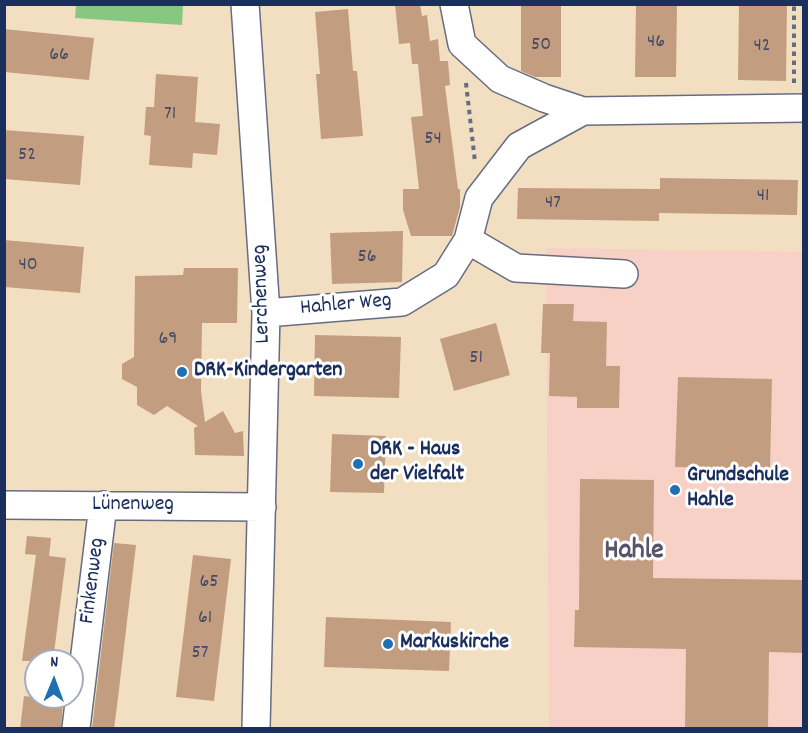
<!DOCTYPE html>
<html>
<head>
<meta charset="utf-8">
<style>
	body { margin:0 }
	#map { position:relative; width:808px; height:733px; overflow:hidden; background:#f2dfc1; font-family:Dekko,sans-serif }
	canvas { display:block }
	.frame { position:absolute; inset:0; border:6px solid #1b2f5e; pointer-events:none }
	.north { position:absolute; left:24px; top:649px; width:60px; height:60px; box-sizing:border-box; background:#fff; border:2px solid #a4acbf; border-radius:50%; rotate:1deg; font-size:16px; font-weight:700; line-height:24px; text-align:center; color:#1b2f5e }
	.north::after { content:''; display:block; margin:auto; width:21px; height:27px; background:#1f6fb2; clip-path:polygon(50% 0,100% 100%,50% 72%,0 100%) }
</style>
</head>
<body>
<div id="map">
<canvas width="808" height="733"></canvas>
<div class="frame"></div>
<div class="north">N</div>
</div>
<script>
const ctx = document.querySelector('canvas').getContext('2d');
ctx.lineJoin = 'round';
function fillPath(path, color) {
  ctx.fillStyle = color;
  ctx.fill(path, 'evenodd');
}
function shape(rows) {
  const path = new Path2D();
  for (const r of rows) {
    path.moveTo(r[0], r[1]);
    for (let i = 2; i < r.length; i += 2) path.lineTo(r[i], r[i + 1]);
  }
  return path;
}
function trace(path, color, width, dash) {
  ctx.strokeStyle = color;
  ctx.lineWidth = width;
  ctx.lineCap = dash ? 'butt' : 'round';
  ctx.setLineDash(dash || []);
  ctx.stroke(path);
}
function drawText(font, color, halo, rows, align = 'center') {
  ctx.font = font + ' Dekko,sans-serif';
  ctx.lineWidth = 6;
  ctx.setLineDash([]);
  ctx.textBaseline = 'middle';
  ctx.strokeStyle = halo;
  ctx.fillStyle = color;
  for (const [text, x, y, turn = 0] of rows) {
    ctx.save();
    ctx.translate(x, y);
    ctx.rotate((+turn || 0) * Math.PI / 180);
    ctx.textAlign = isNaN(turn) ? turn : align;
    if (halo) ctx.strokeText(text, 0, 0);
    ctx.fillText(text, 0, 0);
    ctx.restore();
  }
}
fillPath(shape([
	[546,248,803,252,803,728,549,728]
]), '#f7d1c6');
fillPath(shape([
	[76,5,183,5,182,25,75,18]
]), '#86c881');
fillPath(shape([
	[395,4,420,4,422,16,427,15,430,41,438,39,440,61,448,61,450,85,445,86,458,189,460,189,460,207,452,236,411,236,403,210,403,189,419,189,411,117,423,116,418,64,412,64,410,43,399,44],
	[521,4,561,4,561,77,535,77,521,71],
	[636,4,677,4,676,77,635,77],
	[739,4,787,4,786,81,738,80],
	[348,9,353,71,357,71,363,136,321,139,316,74,320,74,315,12],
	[4,29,94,38,89,80,4,72],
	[156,74,198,77,195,122,220,124,217,155,193,153,192,168,149,165,151,136,144,135,146,107,154,107],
	[4,130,84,136,80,185,4,179],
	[660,178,798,180,797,215,659,213,659,221,517,219,518,188,660,189],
	[403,231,402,282,332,284,330,233],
	[4,240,84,247,80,293,4,287],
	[184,268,238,268,237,323,202,323,201,391,205,422,223,411,235,433,243,431,244,456,195,455,194,428,198,426,167,406,154,415,137,405,137,387,122,379,122,364,134,357,135,276,183,275],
	[543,304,574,304,573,321,607,322,606,366,620,366,619,408,577,408,577,397,549,396,550,353,541,353],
	[496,323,510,375,454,391,440,339],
	[315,335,401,337,399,398,314,396],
	[678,377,772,379,770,469,675,467],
	[332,434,386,436,384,493,330,492],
	[580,479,654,480,653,578,804,580,804,653,769,652,768,729,685,728,686,649,574,647,575,610,579,610],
	[27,536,51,538,49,556,66,558,53,661,22,661,36,555,25,554],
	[114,543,136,545,118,698,114,729,92,729],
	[193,555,231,559,214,701,176,697],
	[326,617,451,622,449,671,324,667],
	[24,696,63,701,61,729,20,729]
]), '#c39d80');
const minor = shape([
	[245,4,266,313,256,728],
	[454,4,462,44,500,79,544,98,583,111],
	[468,240,516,268,624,274],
	[266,313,402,302,446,275,468,240,479,198,519,146,583,111,804,108],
	[4,505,262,507],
	[76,728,103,505]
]);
trace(minor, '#666d81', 30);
trace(shape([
	[466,83,475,162],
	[794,83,794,4]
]), '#666d81', 4, [4.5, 4.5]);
trace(minor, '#fff', 27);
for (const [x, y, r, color] of [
	[182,372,6,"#1f6fb2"],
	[358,464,6,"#1f6fb2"],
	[675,490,6,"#1f6fb2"],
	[388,644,6,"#1f6fb2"]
]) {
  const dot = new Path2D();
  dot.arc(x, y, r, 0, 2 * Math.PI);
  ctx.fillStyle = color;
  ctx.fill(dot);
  trace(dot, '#fff', 2);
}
drawText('20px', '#454a66', null, [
	["46",656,43],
	["50",541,46],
	["42",762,47],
	["66",59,56],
	["71",170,115],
	["54",433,140],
	["52",27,156],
	["41",763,197],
	["47",553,204],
	["56",367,258],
	["40",28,266],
	["69",168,340],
	["51",476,359],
	["65",209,583],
	["61",205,619],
	["57",200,654]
]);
drawText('22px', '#1b2f5e', '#fff', [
	["Lerchenweg",263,294,-92],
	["Hahler Weg",346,306,-5],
	["Lünenweg",133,506],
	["Finkenweg",94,581,-83]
]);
drawText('bold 22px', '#1b2f5e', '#fff', [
	["DRK-Kindergarten",194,372],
	["DRK - Haus",370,451],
	["der Vielfalt",370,476],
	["Grundschule",687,477],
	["Hahle",687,502],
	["Markuskirche",400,644]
], 'left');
drawText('bold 28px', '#56566a', '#fff', [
	["Hahle",634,553]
]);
</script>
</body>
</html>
